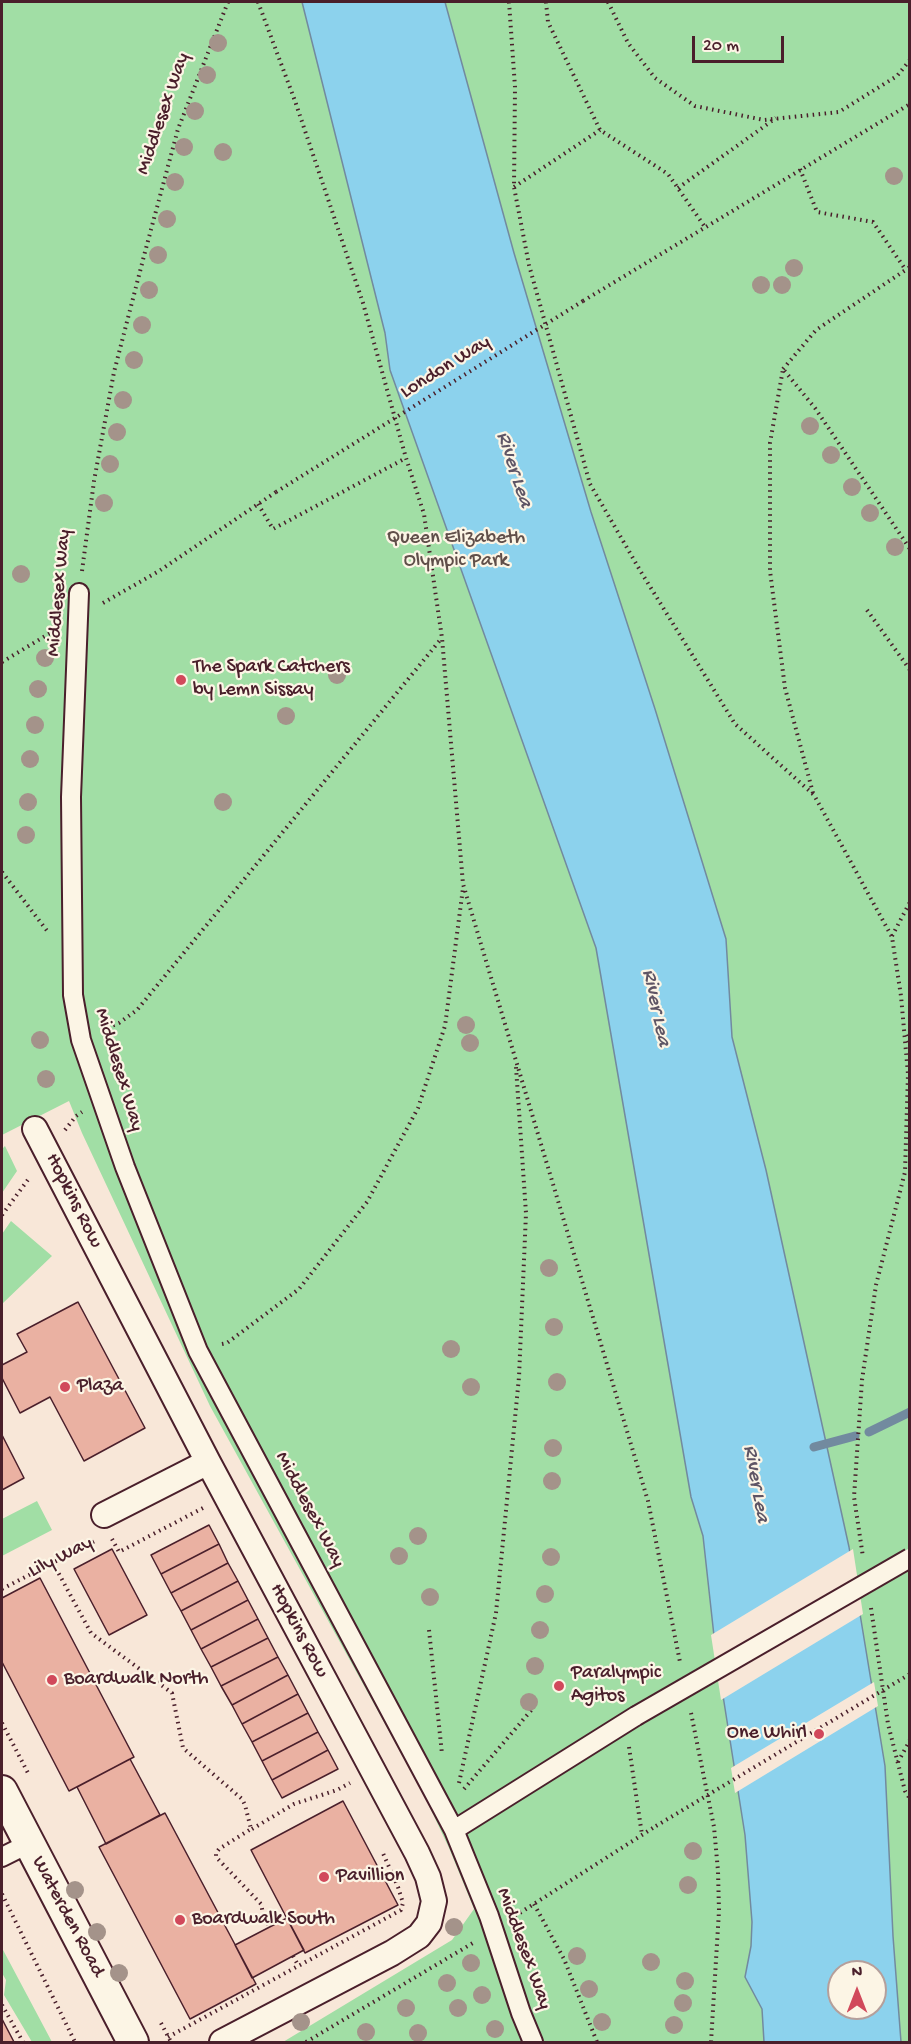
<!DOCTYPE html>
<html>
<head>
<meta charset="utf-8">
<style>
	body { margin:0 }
	#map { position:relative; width:911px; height:2044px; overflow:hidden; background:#f8e7d8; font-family:"Gochi Hand",sans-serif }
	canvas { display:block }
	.frame { position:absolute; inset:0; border:3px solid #4a1f2b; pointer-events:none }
	.north { position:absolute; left:827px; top:1960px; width:60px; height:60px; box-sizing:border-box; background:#fcf5e5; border:2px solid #b59f9b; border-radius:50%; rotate:0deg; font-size:16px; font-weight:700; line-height:24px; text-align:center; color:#4a1f2b }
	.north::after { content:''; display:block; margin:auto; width:21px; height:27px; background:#d1495b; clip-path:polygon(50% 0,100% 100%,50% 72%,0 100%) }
	.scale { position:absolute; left:692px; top:36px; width:92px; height:27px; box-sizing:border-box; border:3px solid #4a1f2b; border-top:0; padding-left:8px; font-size:18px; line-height:21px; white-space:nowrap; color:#4a1f2b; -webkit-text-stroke:4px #fcf5e5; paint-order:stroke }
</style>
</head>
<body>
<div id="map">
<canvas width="911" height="2044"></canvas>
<div class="frame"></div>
<div class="north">N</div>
<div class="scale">20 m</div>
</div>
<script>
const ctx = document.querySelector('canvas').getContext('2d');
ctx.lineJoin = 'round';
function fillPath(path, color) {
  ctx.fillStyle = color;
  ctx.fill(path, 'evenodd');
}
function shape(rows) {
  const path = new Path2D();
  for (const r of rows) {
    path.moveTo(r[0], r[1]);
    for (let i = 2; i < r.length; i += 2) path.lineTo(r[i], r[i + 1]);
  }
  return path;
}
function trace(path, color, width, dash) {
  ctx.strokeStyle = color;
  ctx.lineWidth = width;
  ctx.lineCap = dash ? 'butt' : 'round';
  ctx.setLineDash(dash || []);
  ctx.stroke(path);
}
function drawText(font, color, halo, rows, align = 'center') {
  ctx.font = font + ' "Gochi Hand",sans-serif';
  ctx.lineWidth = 4.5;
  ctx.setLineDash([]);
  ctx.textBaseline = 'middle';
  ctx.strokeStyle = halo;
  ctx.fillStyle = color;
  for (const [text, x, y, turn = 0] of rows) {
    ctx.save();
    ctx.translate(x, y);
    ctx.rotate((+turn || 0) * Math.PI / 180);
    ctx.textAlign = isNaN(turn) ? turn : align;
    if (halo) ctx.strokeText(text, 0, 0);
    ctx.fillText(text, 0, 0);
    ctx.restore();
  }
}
fillPath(shape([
	[2,2,909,2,909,2042,283,2042,452,1940,474,1909,449,1848,423,1793,210,1406,82,1133,69,1101,2,1135],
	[839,1972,875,1972,875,2008,839,2008],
	[5,1146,17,1171,2,1193,2,1149],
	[11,1221,52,1256,2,1304,2,1234],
	[37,1501,52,1530,2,1556,2,1519],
	[2,1948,52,2042,32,2042,4,1995,6,1980,2,1973]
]), '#a1dea5');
const water = shape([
	[302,2,445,2,514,253,591,512,655,709,726,939,732,1037,766,1170,849,1547,885,1766,893,1936,901,2042,764,2042,762,2009,745,1977,751,1946,752,1922,745,1835,715,1645,703,1536,691,1497,596,948,390,370,385,333,302,2],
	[839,1972,875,1972,875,2008,839,2008,839,1972]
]);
fillPath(water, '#8cd2ed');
trace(water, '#728a9f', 1.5);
fillPath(shape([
	[853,1549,863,1614,721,1700,711,1635],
	[874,1682,878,1706,735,1793,731,1768]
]), '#f8e7d8');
trace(shape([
	[869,1432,910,1412],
	[814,1447,855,1436]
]), '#728a9f', 9);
const building = shape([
	[78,1302,145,1428,84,1461,50,1397,20,1413,2,1378,2,1365,27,1352,17,1334,78,1302],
	[2,1435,24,1478,2,1490,2,1435],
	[209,1525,219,1544,161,1574,151,1555,209,1525],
	[219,1544,228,1563,171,1593,161,1574,219,1544],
	[112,1549,147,1615,109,1635,74,1569,112,1549],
	[228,1563,238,1581,181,1611,171,1593,228,1563],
	[40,1578,134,1757,69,1791,2,1662,2,1598,40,1578],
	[238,1581,248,1600,191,1630,181,1611,238,1581],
	[248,1600,258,1619,201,1649,191,1630,248,1600],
	[258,1619,268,1638,211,1667,201,1649,258,1619],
	[268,1638,278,1657,221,1686,211,1667,268,1638],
	[278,1657,288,1675,232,1705,221,1686,278,1657],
	[288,1675,298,1694,242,1724,232,1705,288,1675],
	[298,1694,308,1713,252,1742,242,1724,298,1694],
	[308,1713,318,1732,262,1761,252,1742,308,1713],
	[318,1732,328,1750,272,1780,262,1761,318,1732],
	[328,1750,338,1769,282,1798,272,1780,328,1750],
	[130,1759,160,1815,106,1844,77,1787,130,1759],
	[343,1801,398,1905,305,1953,251,1850,343,1801],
	[165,1813,256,1984,190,2019,99,1847,165,1813],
	[287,1918,304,1950,252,1978,235,1945,287,1918],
	[2,2019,14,2042,2,2042,2,2019]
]);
fillPath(building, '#eab1a2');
trace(building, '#4a1f2b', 1.5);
const pedestrian = shape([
	[79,593,71,797,73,995,81,1040,125,1167,198,1351,454,1830,489,1916,521,2013,533,2042],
	[454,1830,636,1716],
	[2,1857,28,1844]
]);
const minor = shape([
	[35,1129,208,1462,417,1853,428,1877,434,1901,429,1923,419,1936,392,1953,222,2042],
	[104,1515,208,1462]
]);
const tertiary = shape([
	[2,1791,133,2042]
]);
trace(pedestrian, '#4a1f2b', 22);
trace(minor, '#4a1f2b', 28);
trace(tertiary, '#4a1f2b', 34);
trace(shape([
	[258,2,295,101,363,303,406,458,424,514,442,638,463,884,648,1501,680,1662],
	[509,2,515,87,514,187,529,265,590,484,641,572,735,724,814,795,892,937,901,996,908,1074,905,1172,876,1285,862,1380,854,1497,863,1557],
	[546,2,548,22,600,130,668,174,705,227],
	[608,2,628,43,655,78,695,106,764,120,839,112,897,76,910,60],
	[800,169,817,212,873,222,905,269],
	[514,187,600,130],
	[678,188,776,118],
	[583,301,910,104],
	[783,369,816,330,910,267],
	[258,504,273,529,406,458],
	[82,571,94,481,114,372,145,252,178,129,228,2],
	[103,603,159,571,276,492],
	[867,610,910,670],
	[2,662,52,632],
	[813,793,785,688,770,571,770,443,783,369,815,408,910,549],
	[2,872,48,932],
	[892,936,910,902],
	[102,1030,119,1023,137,1010,441,639],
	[906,1035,910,1046],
	[65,1130,76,1116,82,1112],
	[2,1215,30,1177],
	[222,1344,227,1343,299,1289,367,1202,418,1108,445,1026,463,888],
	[112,1539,119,1552,203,1508],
	[53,1563,91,1633,172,1693,183,1748,242,1799,245,1805,251,1829,219,1849,216,1853,216,1857,261,1904,264,1918,268,1925],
	[2,1589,95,1541],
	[871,1608,888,1724,905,1791,910,1799],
	[429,1630,442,1754],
	[691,1713,714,1827,718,1871,719,1911,711,2042],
	[2,1723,28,1773],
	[629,1747,642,1835],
	[898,1762,910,1740],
	[459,1783,496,1613,519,1377,526,1213,516,1067],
	[464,1789,534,1707],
	[252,1829,294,1804,337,1790,350,1783],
	[2,1894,75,2042],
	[534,1904,564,1959,597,2042],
	[515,1916,656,1826],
	[293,1956,298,1965],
	[2,2005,23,2042],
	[161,2023,171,2042],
	[168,2037,401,1910,403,1903,398,1887,382,1851],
	[306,2042,473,1943]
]), '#4a1f2b', 4, [1.5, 4.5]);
trace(pedestrian, '#fcf5e5', 18);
trace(minor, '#fcf5e5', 24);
trace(tertiary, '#fcf5e5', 30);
const pedestrianBridge = shape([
	[636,1716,910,1558]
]);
trace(pedestrianBridge, '#4a1f2b', 22, []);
trace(shape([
	[276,492,583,301],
	[656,1826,910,1674]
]), '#4a1f2b', 4, [1.5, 4.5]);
trace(pedestrianBridge, '#fcf5e5', 18);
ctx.fillStyle = '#a4938a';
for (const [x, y] of [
	[218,43],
	[207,75],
	[195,111],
	[184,147],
	[223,152],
	[894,176],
	[175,182],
	[167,219],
	[158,255],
	[794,268],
	[761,285],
	[782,285],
	[149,290],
	[142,325],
	[134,360],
	[123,400],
	[810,426],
	[117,432],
	[831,455],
	[110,464],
	[852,487],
	[104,503],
	[870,513],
	[895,547],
	[21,574],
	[45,658],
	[337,675],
	[38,689],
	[286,716],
	[35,725],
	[30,759],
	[28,802],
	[223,802],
	[26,835],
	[466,1025],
	[40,1040],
	[470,1043],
	[46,1079],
	[549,1268],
	[554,1327],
	[451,1349],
	[557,1382],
	[471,1387],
	[553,1448],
	[552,1481],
	[418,1536],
	[399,1556],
	[551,1557],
	[545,1594],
	[430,1597],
	[540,1630],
	[535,1666],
	[529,1702],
	[693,1851],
	[688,1885],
	[75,1890],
	[454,1927],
	[97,1932],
	[577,1956],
	[651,1962],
	[471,1963],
	[119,1973],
	[685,1981],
	[447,1983],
	[589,1989],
	[482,1995],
	[683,2003],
	[406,2008],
	[458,2008],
	[301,2022],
	[602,2022],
	[674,2025],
	[495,2029],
	[366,2032],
	[418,2033]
]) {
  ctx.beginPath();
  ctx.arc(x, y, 9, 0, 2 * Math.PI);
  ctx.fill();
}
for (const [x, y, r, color] of [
	[181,680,6,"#d1495b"],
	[65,1387,6,"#d1495b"],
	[52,1680,6,"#d1495b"],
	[559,1686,6,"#d1495b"],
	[819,1734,6,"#d1495b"],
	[324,1877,6,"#d1495b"],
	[180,1920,6,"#d1495b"]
]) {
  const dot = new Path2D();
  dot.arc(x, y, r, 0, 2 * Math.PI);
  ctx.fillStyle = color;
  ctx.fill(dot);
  trace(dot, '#fcf5e5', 2);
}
drawText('20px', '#4a1f2b', '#fcf5e5', [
	["Middlesex Way",164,114,-71],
	["London Way",446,368,-32],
	["Middlesex Way",60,593,-85],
	["Middlesex Way",118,1070,73],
	["Hopkins Row",73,1201,63],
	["Middlesex Way",309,1510,62],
	["Lily Way",61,1558,-27],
	["Hopkins Row",298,1631,62],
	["Waterden Road",67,1917,62],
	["Middlesex Way",523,1949,70]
]);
drawText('20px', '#604f4a', '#fcf5e5', [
	["Queen Elizabeth",456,539],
	["Olympic Park",456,562]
]);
drawText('20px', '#4a1f2b', '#fcf5e5', [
	["The Spark Catchers",193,668],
	["by Lemn Sissay",193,691],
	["Plaza",77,1387],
	["Paralympic",571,1674],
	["Agitos",571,1697],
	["Boardwalk North",64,1680],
	["One Whirl",807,1734,"right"],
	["Pavillion",336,1877],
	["Boardwalk South",192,1920]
], 'left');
drawText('italic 21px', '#5e5565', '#fcf5e5', [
	["River Lea",513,470,72],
	["River Lea",655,1008,78],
	["River Lea",755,1484,80]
]);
</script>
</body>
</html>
